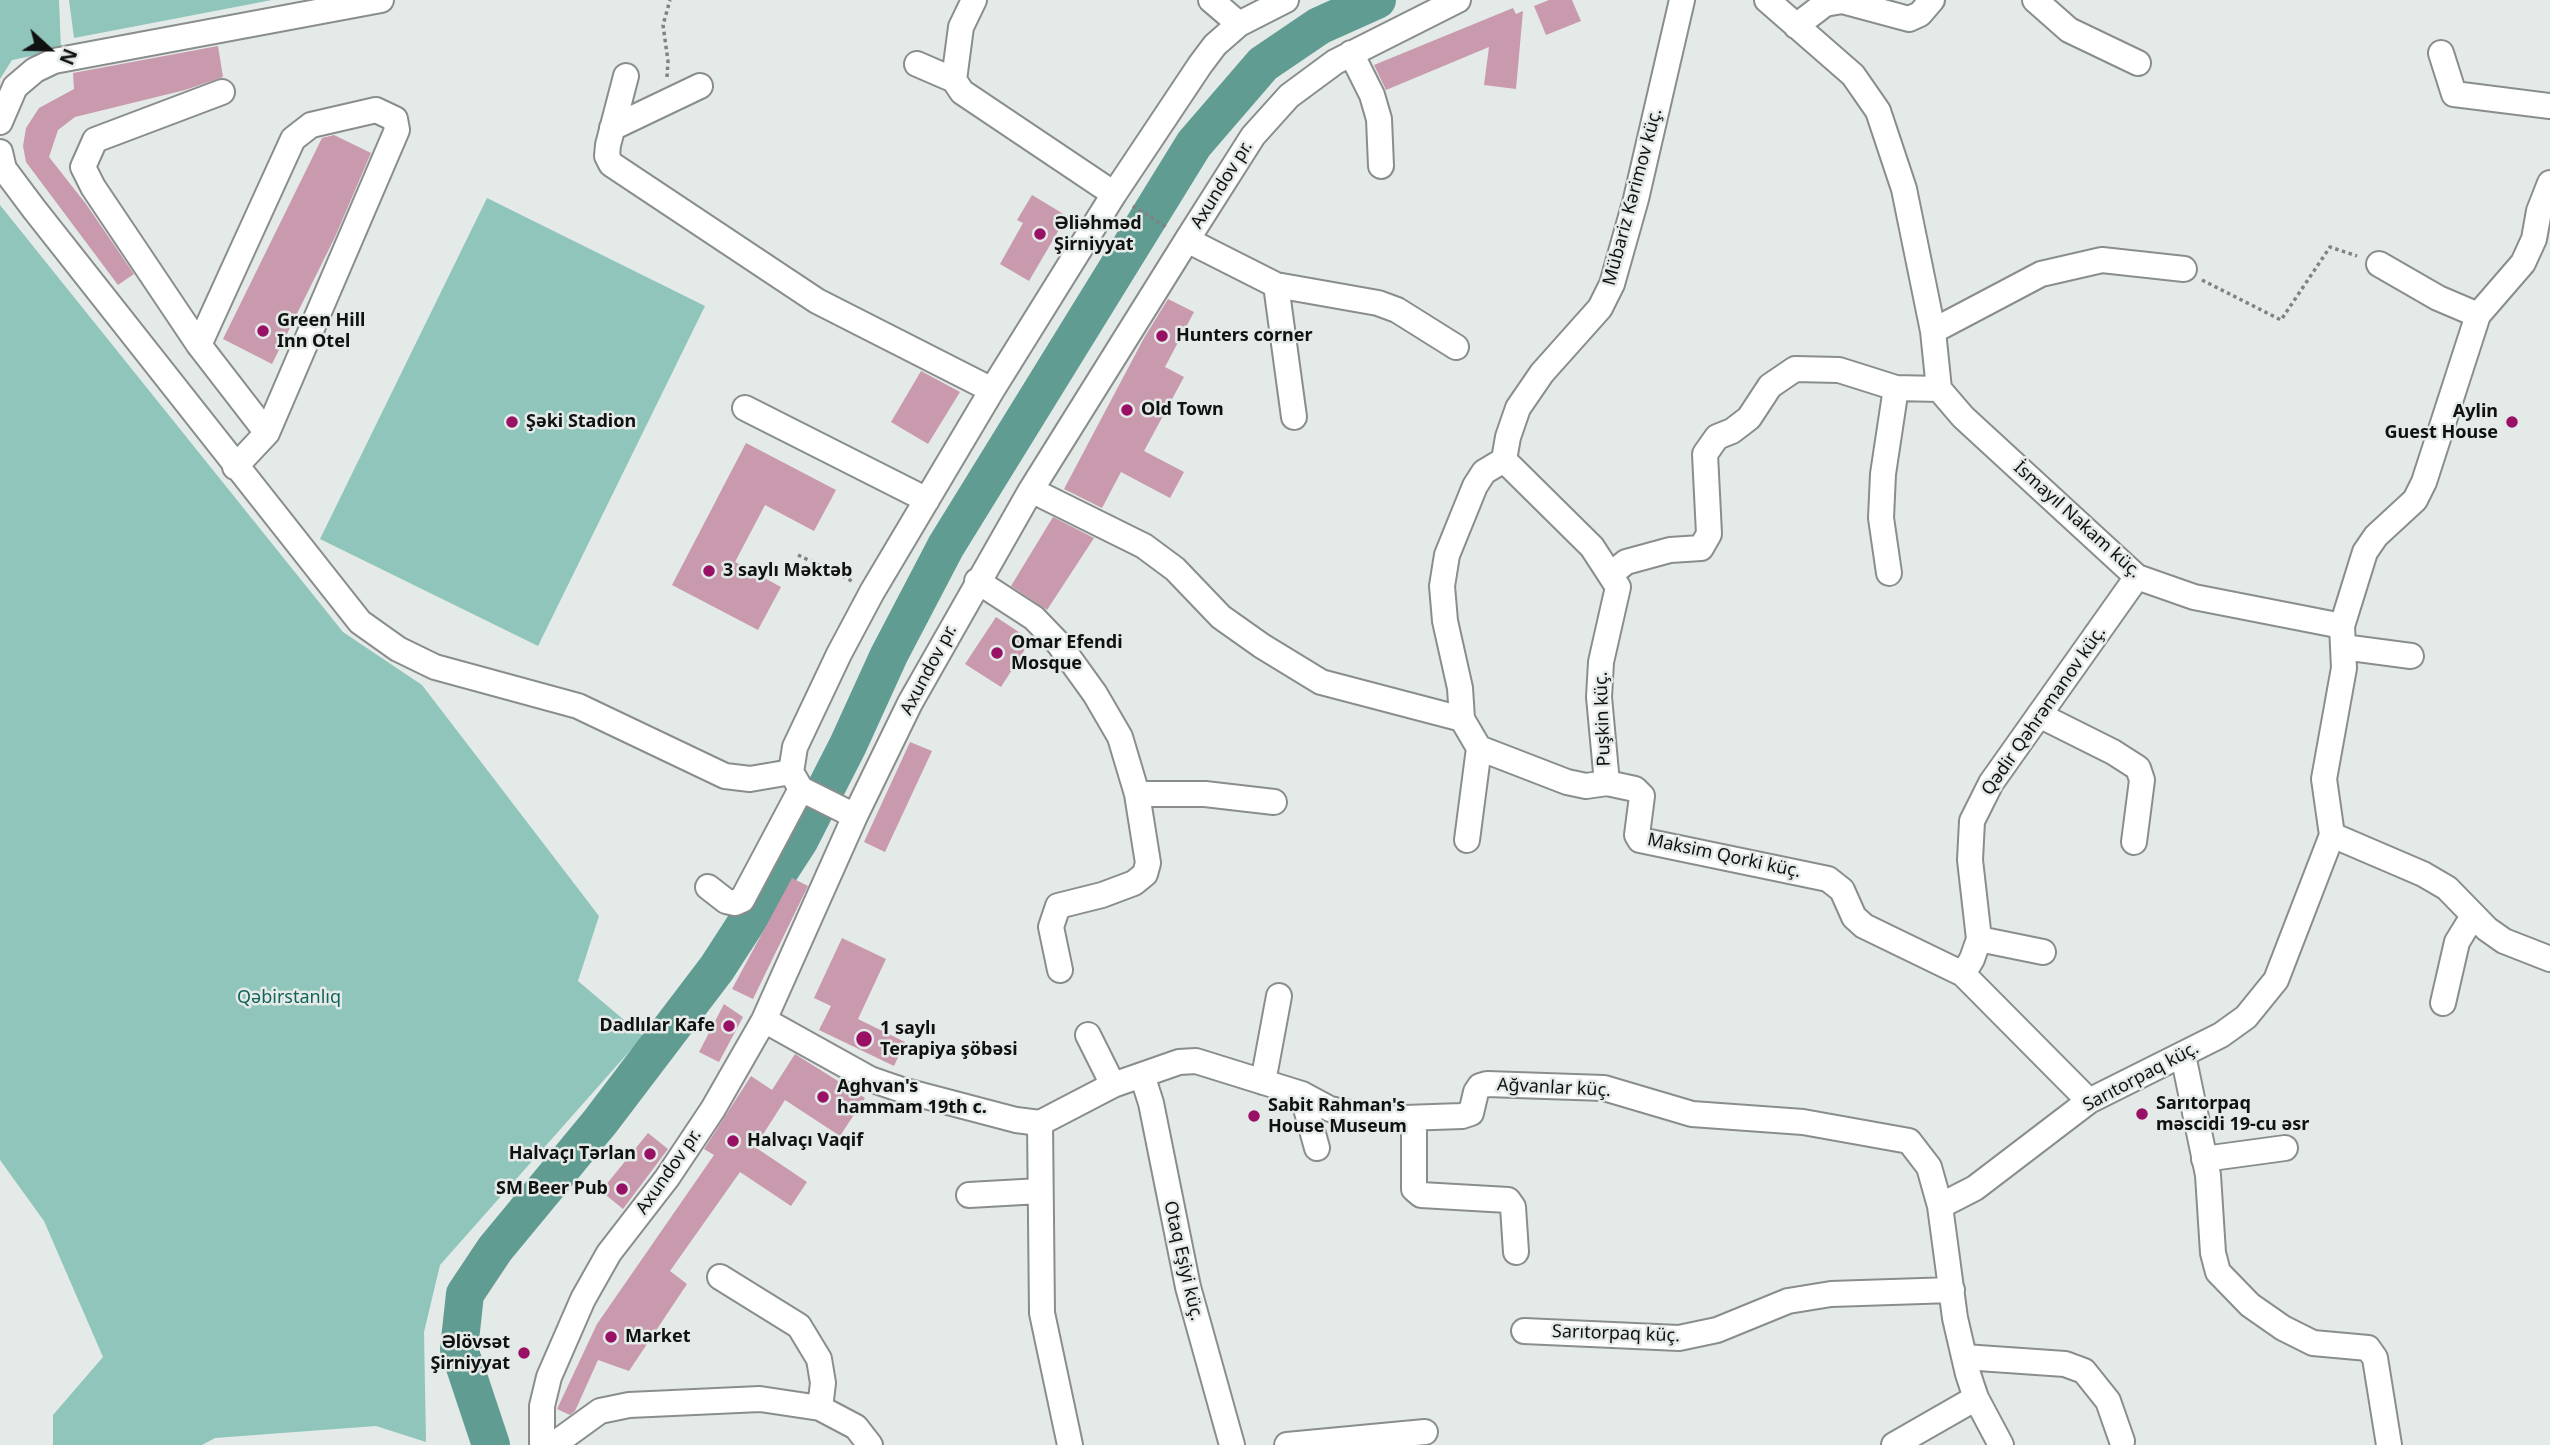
<!DOCTYPE html>
<html>
<head>
<meta charset="utf-8">
<style>
	body { margin:0 }
	#map { position:relative; width:2550px; height:1445px; overflow:hidden; background:#e4eae8; font-family:"Noto Sans",sans-serif }
	canvas { display:block }
	.north { position:absolute; left:14px; top:14px; width:70px; height:70px; -webkit-text-stroke:5px #e4eae8; paint-order:stroke; rotate:112deg; font-size:19px; font-weight:700; line-height:28px; text-align:center; color:#101111 }
	.north::after { content:''; display:block; margin:auto; width:24px; height:32px; background:#101111; clip-path:polygon(50% 0,100% 100%,50% 72%,0 100%) }
</style>
</head>
<body>
<div id="map">
<canvas width="2550" height="1445"></canvas>
<div class="north">N</div>
</div>
<script>
const ctx = document.querySelector('canvas').getContext('2d');
ctx.lineJoin = 'round';
function fillPath(path, color) {
  ctx.fillStyle = color;
  ctx.fill(path, 'evenodd');
}
function shape(rows) {
  const path = new Path2D();
  for (const r of rows) {
    path.moveTo(r[0], r[1]);
    for (let i = 2; i < r.length; i += 2) path.lineTo(r[i], r[i + 1]);
  }
  return path;
}
function trace(path, color, width, dash) {
  ctx.strokeStyle = color;
  ctx.lineWidth = width;
  ctx.lineCap = dash ? 'butt' : 'round';
  ctx.setLineDash(dash || []);
  ctx.stroke(path);
}
function drawText(font, color, halo, rows, align = 'center') {
  ctx.font = font + ' "Noto Sans",sans-serif';
  ctx.lineWidth = 5;
  ctx.setLineDash([]);
  ctx.textBaseline = 'middle';
  ctx.strokeStyle = halo;
  ctx.fillStyle = color;
  for (const [text, x, y, turn = 0] of rows) {
    ctx.save();
    ctx.translate(x, y);
    ctx.rotate((+turn || 0) * Math.PI / 180);
    ctx.textAlign = isNaN(turn) ? turn : align;
    if (halo) ctx.strokeText(text, 0, 0);
    ctx.fillText(text, 0, 0);
    ctx.restore();
  }
}
fillPath(shape([
	[0,0,59,0,61,50,12,60,0,79],
	[69,0,272,0,74,38],
	[487,198,705,306,538,646,320,539],
	[0,205,343,632,422,685,599,916,578,981,643,1036,440,1265,424,1332,426,1442,376,1426,215,1438,202,1445,53,1445,53,1415,103,1357,44,1221,0,1160]
]), '#8fc5bb');
trace(shape([
	[491,1445,459,1349,465,1294,495,1249,600,1122,717,968,799,841,848,745,889,655,946,546,1194,144,1263,64,1319,26,1377,0]
]), '#619c92', 38);
fillPath(shape([
	[1549,0,1572,0,1581,21,1546,35,1534,6],
	[1513,8,1516,14,1523,11,1516,89,1484,85,1489,47,1386,90,1374,65],
	[218,46,223,77,185,90,75,117,58,130,49,157,86,204,134,274,118,285,26,162,23,146,26,128,39,108,74,89,73,73],
	[334,135,371,153,335,237,272,364,223,339,322,138],
	[1032,195,1067,216,1029,281,1000,264,1023,223,1017,220],
	[1168,299,1194,312,1165,367,1184,377,1144,451,1184,472,1170,498,1121,472,1102,508,1064,489,1144,338],
	[921,371,960,392,928,444,891,422],
	[746,443,836,490,814,531,765,505,735,562,781,587,758,630,672,585],
	[1053,517,1094,538,1047,610,1011,586],
	[996,617,1031,640,1001,687,965,664],
	[910,742,932,751,885,852,864,842],
	[792,878,808,886,753,999,732,989],
	[842,938,886,959,858,1019,905,1042,894,1066,819,1030,831,1006,814,998],
	[724,1004,743,1017,719,1062,699,1052],
	[795,1054,865,1098,840,1136,785,1100,755,1147,807,1182,791,1206,740,1172,670,1271,687,1284,629,1371,598,1360,575,1411,570,1415,557,1409,597,1324,714,1155,704,1149,751,1076,772,1090],
	[648,1133,668,1149,623,1209,601,1191]
]), '#c999ae');
const minor = shape([
	[974,0,961,27,954,80,962,92,1114,194],
	[1211,0,1239,24],
	[1767,0,1853,75,1878,111,1904,189,1933,331,1939,389,1963,417,2137,577,2194,597,2342,626,2344,668,2324,779,2332,835,2423,874,2447,888,2487,929,2504,941,2550,959],
	[2035,0,2069,30,2138,63],
	[1796,26,1825,4,1842,1,1909,19,1920,14,1932,0],
	[1351,53,1372,95,1379,119,1381,166],
	[2441,53,2454,94,2550,106],
	[917,64,954,80],
	[626,76,608,145,607,156,611,164,817,301,992,390],
	[222,92,95,140,83,167,93,187,199,345,267,433],
	[0,122,15,87,35,70,54,61,381,0],
	[612,128,700,86],
	[0,152,4,169,34,209,360,622,398,649,435,667,578,706,725,776,750,779,791,772],
	[1187,240,1276,285,1378,303,1397,310,1456,347],
	[2379,264,2438,298,2478,315],
	[1276,285,1294,417],
	[1933,331,2041,274,2102,260,2184,269],
	[199,345,293,139,311,125,376,110,395,119,397,130,267,433,235,467],
	[745,408,927,500],
	[1504,460,1592,547,1618,587,1601,662,1599,697,1607,783],
	[1031,490,1144,546,1175,569,1221,617,1262,646,1321,682,1462,719,1479,748,1567,782,1586,786,1607,783,1635,789,1642,796,1637,835,1640,840,1828,879,1842,890,1854,917,1864,926,1963,974,2089,1101],
	[1889,573,1881,518,1883,474,1896,388],
	[1611,574,1626,562,1670,550,1701,548,1709,534,1705,454,1717,437,1732,431,1749,418,1770,386,1795,369,1839,370,1896,388,1939,389],
	[977,581,1034,618,1059,644,1095,694,1120,737,1137,794,1148,863,1145,874,1134,883,1102,895,1058,906,1051,927,1060,970],
	[2342,626,2365,552,2376,536,2415,500,2424,482,2478,315,2523,263,2534,239,2539,211,2550,183],
	[2343,647,2411,656],
	[2039,715,2113,752,2138,768,2142,780,2134,842],
	[1462,719,1460,688,1445,621,1442,586,1447,555,1475,486,1484,472,1504,460,1508,437,1518,408,1542,373,1600,308,1612,284,1636,199,1682,0],
	[1137,794,1205,794,1274,802],
	[855,816,801,789,791,772,795,747,839,654,872,592,992,390,1114,194,1200,65,1215,45,1239,24,1286,0],
	[1467,840,1479,748],
	[708,887,726,901,735,903,742,900,801,789],
	[1979,939,2043,952],
	[1963,974,1972,959,1979,939,1970,860,1972,821,1991,783,2137,577],
	[2443,1003,2457,942,2473,916],
	[764,1020,870,1079,902,1090,1016,1120,1040,1123,1113,1085,1179,1062,1196,1061,1302,1094,1330,1109,1376,1119,1462,1116,1471,1113,1476,1092,1480,1086,1487,1084,1604,1088,1692,1114,1803,1122,1909,1141,1929,1167,1940,1206],
	[1088,1035,1113,1085],
	[2183,1055,2208,1175,2213,1253,2218,1272,2250,1305,2283,1328,2313,1343,2368,1348,2375,1358,2389,1445],
	[1142,1075,1151,1103,1188,1287,1232,1445],
	[1263,1082,1279,996],
	[1302,1094,1317,1148],
	[1414,1118,1414,1189,1421,1195,1508,1200,1513,1207,1516,1252],
	[1040,1123,1042,1313,1070,1445],
	[2204,1159,2285,1148],
	[969,1195,1040,1191],
	[720,1277,799,1326,819,1359,823,1383,820,1408],
	[1524,1331,1679,1338,1717,1330,1788,1301,1831,1294,1952,1290],
	[1964,1357,2065,1364,2084,1371,2108,1401,2122,1441],
	[542,1445,542,1406,549,1377,583,1299,609,1253,667,1178,713,1109,764,1020,855,816,910,703,1031,490,1187,240,1253,136,1289,96,1335,62,1458,0],
	[553,1445,600,1411,629,1405,760,1399,820,1408,856,1427,870,1445],
	[1287,1445,1425,1432],
	[1894,1445,1976,1398],
	[2001,1445,1976,1398,1968,1374,1955,1318,1940,1206,1975,1188,2089,1101,2221,1035,2246,1017,2276,980,2332,835]
]);
trace(minor, '#898e8d', 28);
trace(shape([
	[667,77,668,61,663,25,670,0],
	[1133,206,1168,228],
	[2202,280,2281,320,2330,247,2357,256],
	[798,555,852,581]
]), '#808382', 3.5, [3.5, 3.5]);
trace(minor, '#fff', 24);
for (const [x, y, r, color] of [
	[1040,234,7,"#981165"],
	[263,331,7,"#981165"],
	[1162,336,7,"#981165"],
	[1127,410,7,"#981165"],
	[512,422,7,"#981165"],
	[2512,422,7,"#981165"],
	[709,571,7,"#981165"],
	[997,653,7,"#981165"],
	[729,1026,7,"#981165"],
	[864,1039,9,"#981165"],
	[823,1097,7,"#981165"],
	[2142,1114,7,"#981165"],
	[1254,1116,7,"#981165"],
	[733,1141,7,"#981165"],
	[650,1154,7,"#981165"],
	[622,1189,7,"#981165"],
	[611,1337,7,"#981165"],
	[524,1353,7,"#981165"]
]) {
  const dot = new Path2D();
  dot.arc(x, y, r, 0, 2 * Math.PI);
  ctx.fillStyle = color;
  ctx.fill(dot);
  trace(dot, '#e4eae8', 2.5);
}
drawText('18px', '#101111', '#e4eae8', [
	["Axundov pr.",1222,185,-58],
	["Mübariz Kərimov küç.",1633,197,-75],
	["İsmayıl Nakam küç.",2077,520,42],
	["Axundov pr.",929,670,-62],
	["Qədir Qəhrəmanov küç.",2044,711,-55],
	["Puşkin küç.",1603,719,-92],
	["Maksim Qorki küç.",1724,856,12],
	["Sarıtorpaq küç.",2141,1077,-28],
	["Ağvanlar küç.",1554,1088,3],
	["Axundov pr.",669,1172,-55],
	["Otaq Eşiyi küç.",1183,1261,77],
	["Sarıtorpaq küç.",1616,1334,2]
]);
drawText('bold 18px', '#101111', '#e4eae8', [
	["Əliəhməd",1054,224],
	["Şirniyyat",1054,245],
	["Green Hill",277,321],
	["Inn Otel",277,342],
	["Hunters corner",1176,336],
	["Old Town",1141,410],
	["Aylin",2498,412,"right"],
	["Guest House",2498,433,"right"],
	["Şəki Stadion",526,422],
	["3 saylı Məktəb",723,571],
	["Omar Efendi",1011,643],
	["Mosque",1011,664],
	["Dadlılar Kafe",715,1026,"right"],
	["1 saylı",880,1029],
	["Terapiya şöbəsi",880,1050],
	["Aghvan's",837,1087],
	["hammam 19th c.",837,1108],
	["Sarıtorpaq",2156,1104],
	["məscidi 19-cu əsr",2156,1125],
	["Sabit Rahman's",1268,1106],
	["House Museum",1268,1127],
	["Halvaçı Vaqif",747,1141],
	["Halvaçı Tərlan",636,1154,"right"],
	["SM Beer Pub",608,1189,"right"],
	["Market",625,1337],
	["Əlövsət",510,1343,"right"],
	["Şirniyyat",510,1364,"right"]
], 'left');
drawText('18px', '#126359', '#e4eae8', [
	["Qəbirstanlıq",289,998]
]);
</script>
</body>
</html>
